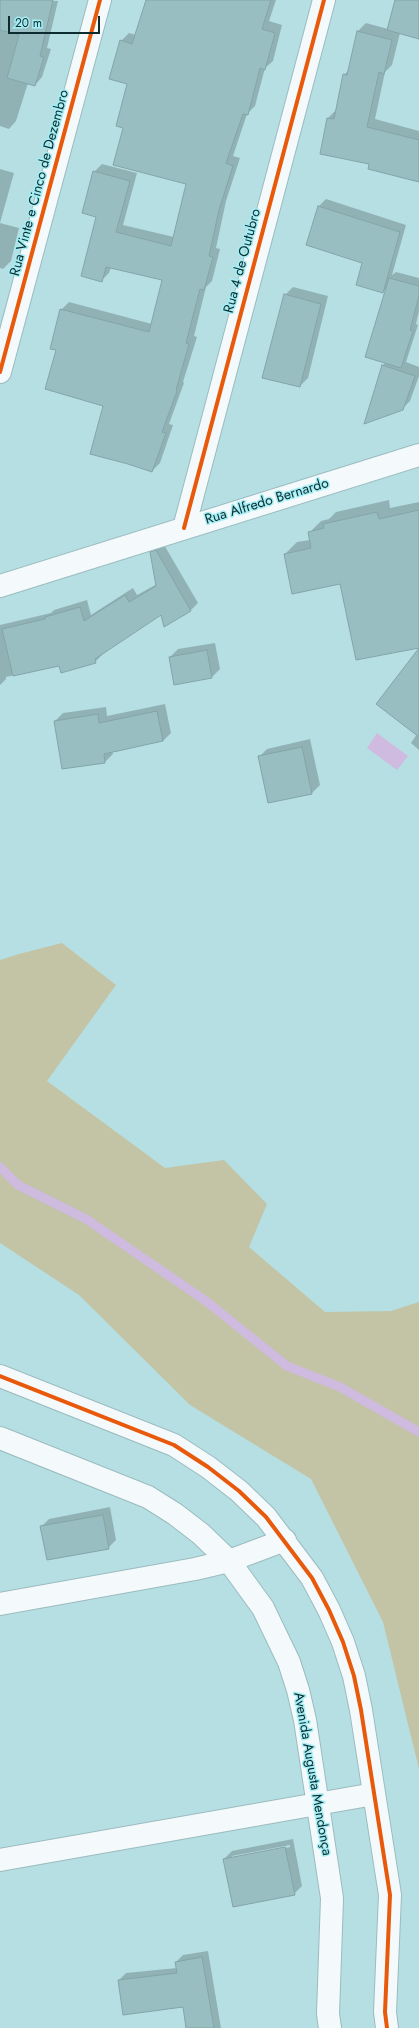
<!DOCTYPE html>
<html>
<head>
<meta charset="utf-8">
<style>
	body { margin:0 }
	#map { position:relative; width:419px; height:2028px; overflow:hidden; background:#b6dfe3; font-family:Jost,sans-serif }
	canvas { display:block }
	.scale { position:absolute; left:8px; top:16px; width:92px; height:18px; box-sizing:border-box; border:2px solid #0c2c2f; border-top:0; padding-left:5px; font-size:12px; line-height:14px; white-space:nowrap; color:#0c2c2f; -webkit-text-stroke:3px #a4eef5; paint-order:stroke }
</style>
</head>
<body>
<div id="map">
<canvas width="419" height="2028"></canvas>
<div class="scale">20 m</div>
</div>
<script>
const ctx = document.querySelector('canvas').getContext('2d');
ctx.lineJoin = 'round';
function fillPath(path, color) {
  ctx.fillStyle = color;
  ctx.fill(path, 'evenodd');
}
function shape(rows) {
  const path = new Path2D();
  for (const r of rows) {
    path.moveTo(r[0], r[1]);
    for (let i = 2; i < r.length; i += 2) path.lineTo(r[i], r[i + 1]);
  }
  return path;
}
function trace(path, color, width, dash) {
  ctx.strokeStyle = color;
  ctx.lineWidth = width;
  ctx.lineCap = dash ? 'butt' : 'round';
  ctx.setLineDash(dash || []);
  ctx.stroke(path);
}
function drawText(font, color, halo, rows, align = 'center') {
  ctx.font = font + ' Jost,sans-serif';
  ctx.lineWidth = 3;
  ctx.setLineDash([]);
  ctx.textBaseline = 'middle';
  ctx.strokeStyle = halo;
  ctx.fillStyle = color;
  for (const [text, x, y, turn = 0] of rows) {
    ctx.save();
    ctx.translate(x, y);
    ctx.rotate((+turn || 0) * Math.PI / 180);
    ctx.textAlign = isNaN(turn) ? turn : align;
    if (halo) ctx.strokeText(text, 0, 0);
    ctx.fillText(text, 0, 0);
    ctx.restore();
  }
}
fillPath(shape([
	[62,943,116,985,47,1081,165,1168,224,1160,267,1204,249,1247,325,1312,391,1311,419,1302,419,1769,383,1622,311,1479,190,1405,79,1295,0,1243,0,960,19,954]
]), '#c2c4a5');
fillPath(shape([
	[377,733,408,756,397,770,367,748]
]), '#cfbae0');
fillPath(shape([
	[0,0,58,1,47,48,51,49,42,77,35,85,28,83,16,121,9,129,0,126],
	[147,0,276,0,269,21,282,25,273,61,265,68,255,106,247,114,233,156,240,158,226,201,216,248,220,249,212,281,206,287,194,336,197,337,183,382,184,383,169,424,173,425,160,463,152,471,104,405,57,350,61,310,69,302,152,324,164,279,111,267,109,273,101,281,94,172,102,164,137,173,123,225,174,237,187,183,124,128,129,83,121,41,129,33,136,35],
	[396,0,419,0,419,38,400,33,392,65,385,72,375,119,419,131,419,182,369,168,370,163,328,118,336,110,344,75,349,70,358,31,366,23,388,29],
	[0,169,14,173,0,223,19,228,11,261,3,269,0,268],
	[326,199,406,225,392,275,396,272,419,278,419,311,416,324,418,325,406,362,419,367,419,376,410,401,402,409,383,365,386,362,387,288,383,292,364,262,319,206],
	[293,287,328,296,308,378,300,386,285,295],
	[389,500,390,508,419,502,419,647,341,583,285,554,297,542,310,540,309,533,321,521,329,519,336,512],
	[163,543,198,603,190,611,162,613,102,652,103,654,95,662,60,665,6,677,6,679,0,685,0,625,51,613,54,610,87,600,91,615,133,588,137,595,157,584,151,553,159,545],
	[215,643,220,669,212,677,170,657,178,649],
	[419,652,419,750,411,743,417,734],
	[165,704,171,733,163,741,112,751,113,754,105,762,55,721,63,713,106,707,107,716],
	[310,739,320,785,312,793,259,757,267,749],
	[110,1507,116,1540,108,1548,41,1527,49,1519],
	[293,1839,302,1886,294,1894,224,1859,232,1851],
	[290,1845,290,1847,232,1858,232,1856],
	[208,1951,221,2028,187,2028,184,2006,119,1980,126,1973,177,1968,176,1962,183,1955]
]), '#0003');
trace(shape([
	[0,1167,18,1185,86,1219,206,1301,287,1366,340,1387,419,1432]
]), '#cfbae0', 9);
const building = shape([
	[0,0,53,0,40,56,44,57,35,86,7,78,19,35,0,30,0,0],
	[146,0,271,0,262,29,275,33,265,70,260,68,248,115,243,114,226,163,233,166,219,210,209,256,213,257,204,290,200,289,186,343,189,344,176,390,177,391,162,432,166,433,152,472,128,464,90,454,103,406,45,389,56,350,50,349,60,309,149,332,162,280,106,267,102,282,81,276,96,217,82,213,93,171,130,181,116,232,171,246,186,184,113,165,123,128,116,126,127,84,109,79,120,40,132,44,146,0],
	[395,0,419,0,419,39,387,30,395,0],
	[357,31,392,40,384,74,379,72,367,127,419,140,419,182,368,169,369,164,320,154,327,118,334,119,343,74,347,75,357,31],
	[318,206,400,232,383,293,356,285,362,263,306,245,318,206],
	[389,278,419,286,419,296,410,330,413,331,401,368,365,357,389,278],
	[284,294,321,304,300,387,262,378,284,294],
	[382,365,415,376,403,410,364,424,382,365],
	[419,510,419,648,356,660,340,584,292,594,284,554,311,548,308,532,324,528,323,524,377,512,379,519,419,510],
	[156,550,191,611,164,627,161,615,95,659,96,663,61,673,59,666,13,676,2,629,45,619,45,617,80,607,84,621,125,595,129,602,156,586,150,552,156,550],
	[419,648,419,737,376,704,419,648],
	[207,650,212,678,174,685,169,657,207,650],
	[157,711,163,741,104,754,105,763,62,769,54,721,98,714,99,723,157,711],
	[302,747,312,794,268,803,258,756,302,747],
	[103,1515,109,1549,47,1560,40,1526,103,1515],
	[285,1847,295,1895,233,1907,223,1859,285,1847],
	[202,1957,214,2028,186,2028,183,2007,123,2015,118,1980,177,1973,175,1962,202,1957]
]);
fillPath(building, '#99bec2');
trace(building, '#83a4a7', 1);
const minor = shape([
	[0,372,100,0],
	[184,528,324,0],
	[0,1376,174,1445,208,1467,239,1491,266,1517,312,1578,329,1610,343,1642,354,1676,361,1710,390,1895,385,2012,387,2028],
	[0,1438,148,1497,175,1514,201,1534,229,1561,263,1608,289,1662,298,1690,305,1720,332,1898,328,2014,330,2028],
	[0,1604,195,1569,229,1561,285,1540],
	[0,1860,374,1794]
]);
const tertiary = shape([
	[0,586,419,455]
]);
trace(minor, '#9bbbbf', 24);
trace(tertiary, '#9bbbbf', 24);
trace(minor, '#f4fafb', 22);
trace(tertiary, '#f4fafb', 22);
trace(shape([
	[0,372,100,0],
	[184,528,324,0],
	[0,1376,174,1445,208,1467,239,1491,266,1517,312,1578,329,1610,343,1642,354,1676,361,1710,390,1895,385,2012,387,2028]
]), '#e8590c', 4);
drawText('14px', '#0c2c2f', '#a4eef5', [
	["Rua Vinte e Cinco de Dezembro",40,183,-75],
	["Rua 4 de Outubro",243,261,-75],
	["Rua Alfredo Bernardo",267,502,-17],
	["Avenida Augusta Mendonça",312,1774,80]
]);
</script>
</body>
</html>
